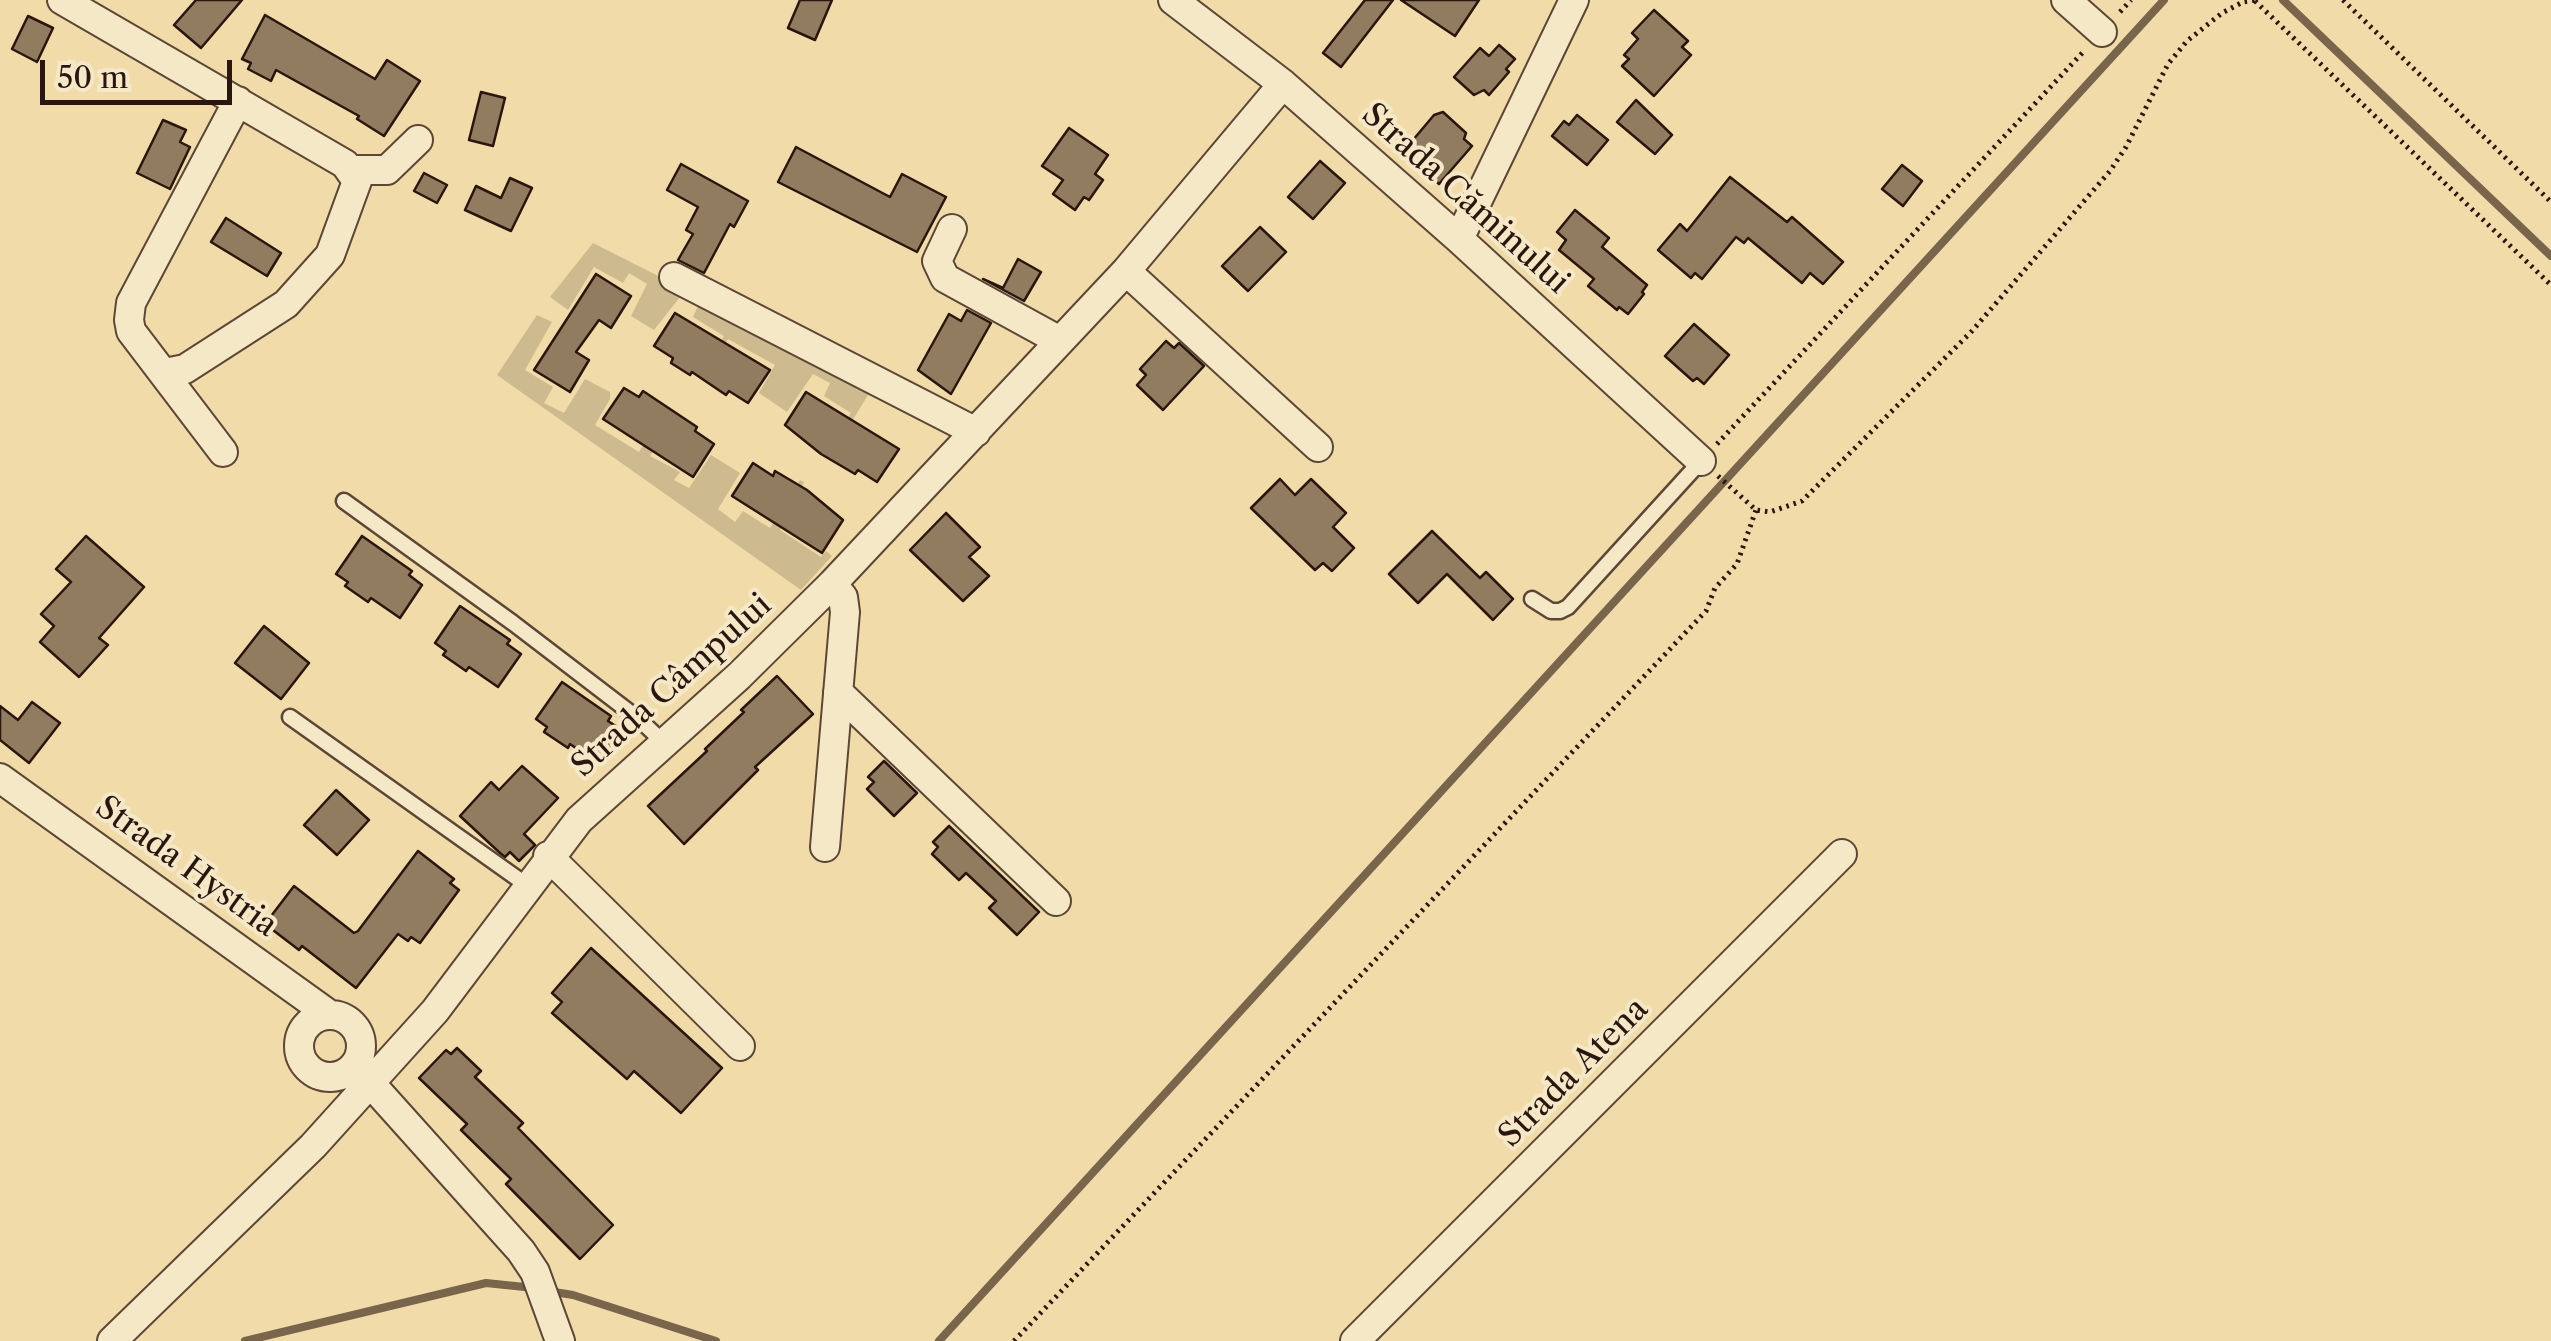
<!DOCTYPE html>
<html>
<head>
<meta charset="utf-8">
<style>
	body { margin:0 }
	#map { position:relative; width:2551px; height:1341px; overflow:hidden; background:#f0dba9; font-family:"Libre Caslon Text",serif }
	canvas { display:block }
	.scale { position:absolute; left:40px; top:60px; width:192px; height:45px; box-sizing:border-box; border:5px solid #2a160f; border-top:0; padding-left:12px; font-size:30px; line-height:35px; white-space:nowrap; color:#2a160f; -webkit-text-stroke:8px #f5e8c7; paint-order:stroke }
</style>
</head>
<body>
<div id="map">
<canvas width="2551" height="1341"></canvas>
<div class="scale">50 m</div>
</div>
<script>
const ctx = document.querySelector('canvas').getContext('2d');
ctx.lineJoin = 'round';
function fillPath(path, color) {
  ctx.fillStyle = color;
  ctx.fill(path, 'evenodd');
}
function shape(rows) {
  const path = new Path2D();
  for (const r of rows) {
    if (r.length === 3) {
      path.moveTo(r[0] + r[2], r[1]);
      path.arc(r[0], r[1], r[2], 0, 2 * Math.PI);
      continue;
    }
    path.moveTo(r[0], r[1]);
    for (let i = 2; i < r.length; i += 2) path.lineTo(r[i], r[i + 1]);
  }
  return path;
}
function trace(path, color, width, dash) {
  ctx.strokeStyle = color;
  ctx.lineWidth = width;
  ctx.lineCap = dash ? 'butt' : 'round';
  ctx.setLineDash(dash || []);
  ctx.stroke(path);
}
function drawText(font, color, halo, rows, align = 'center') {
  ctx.font = font + ' "Libre Caslon Text",serif';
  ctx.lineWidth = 8;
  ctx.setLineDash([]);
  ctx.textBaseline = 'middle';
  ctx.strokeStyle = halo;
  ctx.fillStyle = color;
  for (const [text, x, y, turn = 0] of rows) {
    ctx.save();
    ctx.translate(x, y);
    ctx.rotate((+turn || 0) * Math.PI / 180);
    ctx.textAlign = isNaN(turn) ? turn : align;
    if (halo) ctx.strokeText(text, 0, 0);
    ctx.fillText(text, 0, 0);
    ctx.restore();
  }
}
fillPath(shape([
	[593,243,874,385,829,459,825,456,851,413,824,396,830,383,813,374,787,412,759,393,775,365,728,339,703,380,699,379,724,336,693,317,698,306,680,297,654,330,631,316,647,284,629,273,623,283,594,267,568,310,550,297],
	[537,315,552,322,525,370,553,387,544,403,564,413,585,379,610,392,610,399,595,425,639,452,666,407,676,412,650,456,680,472,674,480,689,488,711,455,740,473,718,509,735,522,743,511,770,528,800,480,804,482,801,488,804,491,780,530,821,557,826,551,832,556,801,590,497,375]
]), '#ceba8f');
trace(shape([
	[2283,0,2551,256],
	[548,1291,573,1295,716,1341],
	[245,1341,486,1283,534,1288],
	[939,1341,2164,0]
]), '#79644c', 8);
const building = shape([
	[196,0,242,0,201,48,174,25,196,0],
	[800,0,832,0,815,40,788,28,800,0],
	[1365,0,1393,0,1341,67,1323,53,1365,0],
	[1401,0,1479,0,1455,36,1401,0],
	[1654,10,1688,41,1682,47,1691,55,1654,96,1622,66,1629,59,1624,55,1638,39,1632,33,1654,10],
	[265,15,375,79,387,60,420,81,384,136,357,119,359,116,276,70,271,81,248,69,251,63,242,59,265,15],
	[28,16,53,28,37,62,12,49,28,16],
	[1499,45,1515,59,1506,69,1509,72,1489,95,1484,90,1474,95,1454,77,1480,48,1489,56,1499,45],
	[481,92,505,98,493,146,469,140,481,92],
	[1636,100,1672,135,1655,154,1617,122,1636,100],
	[1443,112,1466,133,1464,139,1472,146,1439,184,1402,153,1434,115,1443,112],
	[1577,115,1608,140,1587,165,1552,136,1564,121,1569,125,1577,115],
	[163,120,186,130,180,142,190,147,170,189,137,173,163,120],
	[1069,128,1108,155,1095,174,1103,180,1089,200,1084,197,1075,210,1053,194,1063,180,1042,166,1069,128],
	[796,147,890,197,902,174,946,197,917,252,778,182,796,147],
	[1320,161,1345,183,1313,219,1288,197,1320,161],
	[681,164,748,201,734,227,730,224,704,273,678,260,693,234,686,230,698,207,667,190,681,164],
	[1902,165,1922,181,1903,206,1882,189,1902,165],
	[424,173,447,185,437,203,414,191,424,173],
	[1730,177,1787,222,1792,217,1843,262,1823,284,1810,273,1802,283,1748,238,1744,243,1736,237,1702,279,1695,273,1691,278,1658,250,1680,224,1687,231,1730,177],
	[510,178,532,188,511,231,465,210,476,186,501,198,510,178],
	[1575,210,1609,238,1602,247,1647,285,1642,292,1644,294,1628,314,1619,307,1617,310,1588,286,1594,279,1559,250,1566,240,1557,232,1575,210],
	[226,218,281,253,267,276,211,242,226,218],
	[1260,227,1286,252,1248,291,1222,266,1260,227],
	[1018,259,1041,272,1024,301,983,279,1003,288,1018,259],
	[596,274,631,296,611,328,599,320,576,352,589,360,570,392,534,370,596,274],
	[967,310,991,323,951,394,918,370,949,314,961,321,967,310],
	[675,313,770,370,748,403,729,391,726,395,692,372,690,375,671,363,673,358,654,346,675,313],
	[1694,324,1729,355,1704,384,1697,378,1693,381,1665,356,1694,324],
	[1166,341,1174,348,1179,343,1204,366,1163,410,1137,385,1146,375,1140,369,1166,341],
	[624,388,639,397,643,391,697,427,695,431,714,444,693,477,603,419,624,388],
	[806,392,899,449,877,482,858,470,855,474,821,454,785,425,806,392],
	[753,463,773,476,775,471,807,490,843,520,822,553,732,496,753,463],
	[1280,479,1295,495,1311,479,1346,513,1333,527,1354,548,1332,571,1323,563,1315,570,1251,508,1280,479],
	[946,513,980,547,969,557,989,576,963,601,910,550,946,513],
	[1432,531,1480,578,1486,572,1513,599,1493,620,1447,574,1418,603,1389,574,1432,531],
	[86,536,144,587,99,638,108,645,79,677,40,642,54,626,41,614,71,582,56,569,86,536],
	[362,536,412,571,409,575,422,585,400,618,371,598,368,602,345,586,348,582,336,574,362,536],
	[460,606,510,640,507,644,521,654,498,687,469,667,466,671,443,655,446,651,435,643,460,606],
	[264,626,309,663,281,699,235,663,264,626],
	[777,676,813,714,755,767,758,770,684,844,648,806,707,751,705,749,744,712,741,710,777,676],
	[562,682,611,716,608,721,622,730,599,764,570,744,568,748,544,732,547,727,536,719,562,682],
	[32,702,60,723,29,763,0,740,0,706,18,720,32,702],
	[884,761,917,793,894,816,867,789,874,782,868,777,884,761],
	[522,766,558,798,524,834,535,845,519,861,510,852,505,857,500,853,460,816,491,782,499,790,522,766],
	[336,790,369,820,337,855,304,825,336,790],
	[949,826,1039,912,1017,935,989,908,996,901,966,873,959,880,932,854,938,847,933,842,949,826],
	[418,851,454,879,450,883,459,890,420,943,411,937,408,941,398,934,356,988,302,946,299,950,265,924,294,886,354,933,358,931,418,851],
	[591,948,722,1068,681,1113,634,1071,627,1079,552,1013,562,1002,552,993,591,948],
	[457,1048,481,1071,475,1077,523,1123,518,1128,613,1225,580,1259,506,1184,511,1179,461,1130,467,1124,419,1078,446,1050,451,1054,457,1048]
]);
fillPath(building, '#917c5f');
trace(building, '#2a160f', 2.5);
const service = shape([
	[344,501,513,623,640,720,664,743],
	[1532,599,1551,611,1560,611,1568,607,1701,461],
	[290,717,528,886]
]);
const minor = shape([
	[62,0,345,164,357,181,330,255,286,304,185,369,165,373],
	[1173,0,1283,84,1459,239,1701,461],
	[2066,0,2102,32],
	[352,170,387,170,418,140],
	[952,229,937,261,945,278,1060,341],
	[1459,239,1574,0],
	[1126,271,1318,447],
	[674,277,976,432],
	[223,452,131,331,129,320,131,303,238,101],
	[838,692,1056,901],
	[0,778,330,1015],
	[825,847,845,612,843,597,832,584],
	[548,856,740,1046],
	[330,1046,31],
	[355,1066,521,1251,535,1272,560,1341],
	[112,1341,313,1146,435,1011,579,820,739,676,832,584,1126,271,1283,84],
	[1355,1341,1842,854]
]);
trace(service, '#5c4736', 19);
trace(minor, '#5c4736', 32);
trace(shape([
	[2343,0,2551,202],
	[2255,1,2551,285],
	[2120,12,2131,0],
	[1717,444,2085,50],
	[1718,476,1756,510,1770,512,1802,501,1972,331,2110,171,2126,147,2168,64,2187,41,2222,13,2243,2,2256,0],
	[1014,1341,1706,611,1715,588,1737,564,1756,510]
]), '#2a160f', 5, [2.5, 5]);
trace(service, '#f5e8c7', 14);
trace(minor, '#f5e8c7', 28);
drawText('32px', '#2a160f', '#f5e8c7', [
	["Strada Căminului",1465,199,42],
	["Strada Câmpului",672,686,-42],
	["Strada Hystria",186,867,36],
	["Strada Atena",1574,1073,-45]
]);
</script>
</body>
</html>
